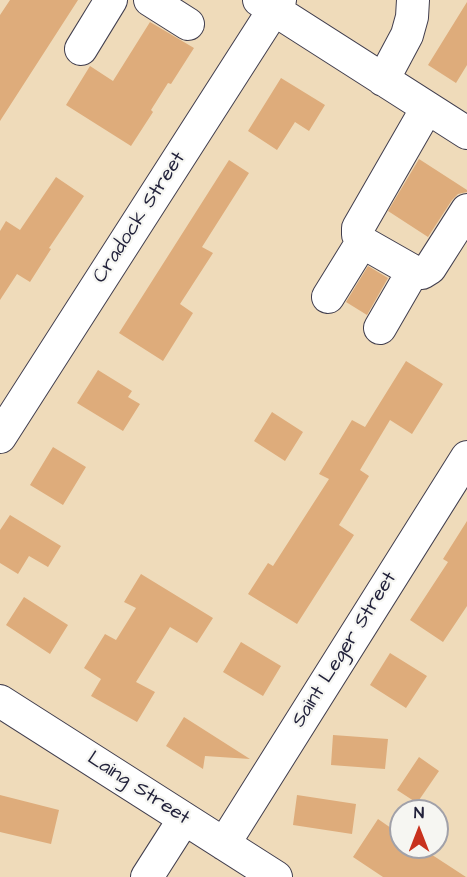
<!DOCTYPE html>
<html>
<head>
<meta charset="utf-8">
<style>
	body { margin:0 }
	#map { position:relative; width:467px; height:877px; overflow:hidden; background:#efdbba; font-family:"Architects Daughter",sans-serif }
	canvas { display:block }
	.north { position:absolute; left:389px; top:799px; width:60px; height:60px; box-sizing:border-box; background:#f6f6f2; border:2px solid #a1a1a9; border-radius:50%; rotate:0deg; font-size:16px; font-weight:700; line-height:24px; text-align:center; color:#22223b }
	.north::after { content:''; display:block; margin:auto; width:21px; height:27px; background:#c8321e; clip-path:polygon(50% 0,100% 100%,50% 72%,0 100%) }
</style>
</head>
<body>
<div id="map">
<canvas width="467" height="877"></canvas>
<div class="north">N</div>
</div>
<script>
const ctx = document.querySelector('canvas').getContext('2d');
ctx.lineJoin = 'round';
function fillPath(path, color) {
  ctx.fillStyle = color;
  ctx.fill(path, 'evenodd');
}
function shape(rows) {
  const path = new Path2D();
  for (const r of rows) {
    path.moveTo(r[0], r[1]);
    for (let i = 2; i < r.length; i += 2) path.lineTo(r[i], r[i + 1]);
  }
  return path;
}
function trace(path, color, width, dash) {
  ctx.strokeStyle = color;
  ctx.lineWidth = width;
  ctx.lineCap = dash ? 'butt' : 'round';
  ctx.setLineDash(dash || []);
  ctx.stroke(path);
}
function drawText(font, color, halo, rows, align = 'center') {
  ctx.font = font + ' "Architects Daughter",sans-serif';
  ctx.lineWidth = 4.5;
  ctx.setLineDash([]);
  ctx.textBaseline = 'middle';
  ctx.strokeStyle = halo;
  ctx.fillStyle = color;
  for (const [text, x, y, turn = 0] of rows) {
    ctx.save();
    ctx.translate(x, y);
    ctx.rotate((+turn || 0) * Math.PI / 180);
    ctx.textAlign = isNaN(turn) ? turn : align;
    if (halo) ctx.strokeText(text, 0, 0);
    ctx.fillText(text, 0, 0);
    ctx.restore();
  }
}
fillPath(shape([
	[10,0,78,0,0,121,0,15],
	[467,2,467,65,456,83,428,65],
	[150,22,194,48,171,84,168,83,151,110,153,112,131,146,66,105,90,66,113,81],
	[281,78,325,105,309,131,295,122,277,150,248,131],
	[419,159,467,190,467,192,458,194,452,200,428,237,388,211],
	[229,160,249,173,202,247,213,253,180,304,193,313,163,361,119,333],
	[56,177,84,196,49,248,51,249,30,282,17,274,0,300,0,231,6,221,20,230],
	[368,266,388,278,367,315,346,302],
	[406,361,443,384,412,434,390,420,360,470,369,476,339,525,354,535,297,624,248,594,268,563,273,566,329,479,319,474,352,420,365,427],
	[98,370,132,391,128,397,140,404,123,431,77,403],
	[272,412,303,432,285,461,254,441],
	[53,447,86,467,63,505,30,485],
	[10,515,61,546,48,567,29,556,18,574,0,563,0,530],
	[467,521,467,606,443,642,410,620,448,562,443,559],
	[141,574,213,618,197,643,170,627,136,682,155,692,137,722,91,696,101,679,84,668,105,634,116,640,136,608,124,602],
	[24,597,68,625,50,654,6,625],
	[241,642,281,666,263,696,223,672],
	[390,653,427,676,406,708,370,685],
	[184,717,250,759,205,756,203,769,166,746],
	[333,735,388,739,385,769,331,765],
	[419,757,439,771,417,803,397,790],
	[0,795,59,810,51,844,0,832],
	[297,795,356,804,352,834,293,825],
	[378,819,401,835,401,847,420,847,466,877,383,877,353,857]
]), '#deac7b');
const minor = shape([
	[150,0,188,24],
	[259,0,467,133],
	[81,49,111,0],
	[383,80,407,35,412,17,413,0],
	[427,108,358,228,358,235,362,242,413,271,422,273,430,268,467,210],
	[328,297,362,242],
	[380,328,413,271],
	[0,437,280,0],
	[0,701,276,877],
	[224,844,467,457],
	[147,877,184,819]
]);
trace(minor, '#413e4e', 34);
trace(minor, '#fff', 32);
drawText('20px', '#22223b', '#f6f6f2', [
	["Cradock Street",140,218,-57],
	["Saint Leger Street",345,650,-58],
	["Laing Street",138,789,33]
]);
</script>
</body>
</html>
